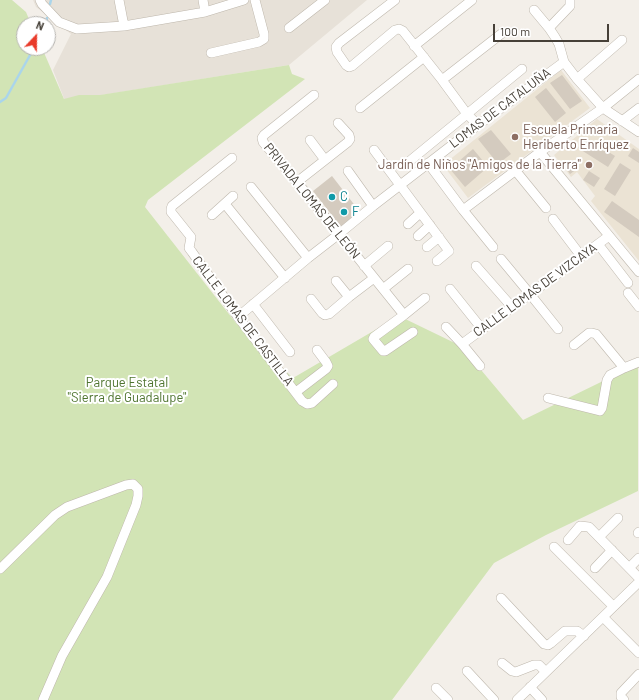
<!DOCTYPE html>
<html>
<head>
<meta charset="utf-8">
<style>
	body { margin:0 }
	#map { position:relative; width:639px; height:700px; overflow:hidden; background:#f3efe9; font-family:Barlow,sans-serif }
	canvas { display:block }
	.north { position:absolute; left:16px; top:16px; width:40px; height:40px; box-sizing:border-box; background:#fff; border:1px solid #b5b3af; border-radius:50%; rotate:22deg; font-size:11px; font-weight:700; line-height:16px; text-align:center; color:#464038 }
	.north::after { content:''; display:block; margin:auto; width:14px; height:18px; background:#e93b2a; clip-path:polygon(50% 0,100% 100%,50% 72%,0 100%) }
	.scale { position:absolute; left:493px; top:24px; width:116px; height:18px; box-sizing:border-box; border:2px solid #464038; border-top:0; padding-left:5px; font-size:12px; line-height:14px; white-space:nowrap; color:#464038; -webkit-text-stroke:3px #fff; paint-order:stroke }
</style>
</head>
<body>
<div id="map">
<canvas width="639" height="700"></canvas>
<div class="north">N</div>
<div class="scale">100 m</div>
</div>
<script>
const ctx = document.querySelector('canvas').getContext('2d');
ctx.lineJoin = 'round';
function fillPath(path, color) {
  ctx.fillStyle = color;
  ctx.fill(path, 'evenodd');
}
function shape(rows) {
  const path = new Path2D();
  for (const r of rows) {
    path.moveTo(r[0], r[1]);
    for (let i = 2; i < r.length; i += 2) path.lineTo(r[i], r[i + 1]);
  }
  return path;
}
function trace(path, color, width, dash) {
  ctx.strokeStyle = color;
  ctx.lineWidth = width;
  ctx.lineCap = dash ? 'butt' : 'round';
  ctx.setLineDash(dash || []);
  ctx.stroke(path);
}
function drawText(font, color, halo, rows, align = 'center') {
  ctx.font = font + ' Barlow,sans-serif';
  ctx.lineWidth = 4;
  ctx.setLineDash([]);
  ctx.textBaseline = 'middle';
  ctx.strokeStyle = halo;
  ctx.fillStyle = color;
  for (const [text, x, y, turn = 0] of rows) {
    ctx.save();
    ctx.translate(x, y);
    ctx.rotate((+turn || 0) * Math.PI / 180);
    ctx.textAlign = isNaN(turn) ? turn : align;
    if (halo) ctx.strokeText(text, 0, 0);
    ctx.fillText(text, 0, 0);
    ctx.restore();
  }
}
fillPath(shape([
	[33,0,367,0,289,65,65,101,53,70,71,34,36,7]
]), '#e7e1d8');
fillPath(shape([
	[561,70,590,108,468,198,443,165],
	[597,119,639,149,639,261,591,201,595,196,577,172,571,177,554,155]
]), '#ebe3d4');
fillPath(shape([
	[0,0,12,0,26,12,31,24,24,24,24,48,42,48,64,99,79,95,100,95,289,65,292,74,305,79,148,200,145,207,236,323,293,378,399,316,461,346,523,420,638,364,638,491,546,535,494,563,392,700,0,700]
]), '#d2e4b5');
trace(shape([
	[50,4,51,0],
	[46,24,47,18],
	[0,102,6,98,34,48]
]), '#aad5eb', 2.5);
fillPath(shape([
	[562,75,582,101,570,109,550,83],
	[546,88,566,113,555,122,535,97],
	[491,130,511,154,498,164,478,139],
	[585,137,615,156,608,167,578,148],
	[633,148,639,152,639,163,628,156],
	[473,149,488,167,465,187,450,169],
	[572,163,577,169,570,174,566,168],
	[620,163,631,170,615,196,604,189],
	[589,171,600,178,594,187,583,180],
	[332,176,360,212,341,227,313,191],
	[612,201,639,220,639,237,604,212]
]), '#d4cbbf');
const minor = shape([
	[40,0,42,4,59,22,77,29,124,26,205,12,244,0],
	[119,0,124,26],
	[203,0,205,12],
	[395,0,339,43,336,47,337,52,346,65,349,67,352,66,395,30,399,29,403,31,442,80,467,114,478,125],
	[534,10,549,28,555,37,559,44,564,62,577,79,603,108,639,132],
	[289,28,325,0],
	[549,28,570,6,570,0],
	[414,46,472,0],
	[211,53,259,42,264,39,264,34,255,0],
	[577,79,622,40],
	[442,80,501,34],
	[314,95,264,135,262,138,263,142,297,182,404,315],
	[360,108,424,57],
	[622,121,639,108],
	[310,140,325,160],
	[374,150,449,251,437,261],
	[540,152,639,272],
	[232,158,172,206,171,209,171,212,191,237,189,248,192,252,238,317,302,401,307,404,312,403,333,384],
	[428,163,463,210,493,247],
	[406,164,522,69],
	[515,170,546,208],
	[348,171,373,206],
	[297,182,348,142,350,139,349,135,338,123],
	[251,187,308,258],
	[225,204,285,278],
	[463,210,540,152,603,108,639,79],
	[212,215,233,196],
	[553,219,581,256],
	[408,224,420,213],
	[418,236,430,225],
	[598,244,628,283],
	[427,247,439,237],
	[501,259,530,294,558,329],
	[364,266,388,246],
	[476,266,512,307],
	[336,281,349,297],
	[383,289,408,269],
	[450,289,482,329],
	[628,293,639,307],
	[311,299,322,313,325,315,329,314,349,297,374,278],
	[253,304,290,352],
	[238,317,308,258,339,234,373,206,478,125,564,62],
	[446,327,462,344,480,366],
	[413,332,385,351,383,351,373,339,374,337,404,315,425,298],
	[462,344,609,236],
	[574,345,589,333,592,333,596,334,624,368],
	[296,392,326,369,328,366,326,362,317,350],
	[548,398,600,411,602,408,607,380,610,375,624,368,639,362],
	[638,533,639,532],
	[599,537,618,518],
	[568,540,580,526,589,527,639,578],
	[554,547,613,606],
	[595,568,612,550],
	[629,568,639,558],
	[0,569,55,515,67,507,126,485,133,484,138,489,138,496,136,505,107,577,62,656,43,700],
	[501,598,544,644,548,645,551,643,565,631,577,631,584,636],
	[603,617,639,653],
	[502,663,512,671,516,672,534,665,539,665,546,672],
	[467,671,494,700],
	[530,687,542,700],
	[436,688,448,700],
	[517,700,639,582],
	[624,700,621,697,621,693,639,674]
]);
trace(minor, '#beb7ac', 10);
trace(minor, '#fff', 9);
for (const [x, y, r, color] of [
	[515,137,4,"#8d6e63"],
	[589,165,4,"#8d6e63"],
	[332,197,4,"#0f9aa8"],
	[344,212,4,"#0f9aa8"]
]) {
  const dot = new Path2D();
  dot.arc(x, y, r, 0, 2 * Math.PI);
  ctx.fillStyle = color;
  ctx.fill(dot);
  trace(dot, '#fff', 1.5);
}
drawText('13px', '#464038', '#fff', [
	["LOMAS DE CATALUÑA",500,108,-37],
	["PRIVADA LOMAS DE LEÓN",312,201,51],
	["CALLE LOMAS DE VIZCAYA",535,290,-36],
	["CALLE LOMAS DE CASTILLA",243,321,53]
]);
drawText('13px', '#785e54', '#fff', [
	["Escuela Primaria",523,130],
	["Heriberto Enríquez",523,145],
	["Jardín de Niños \"Amigos de la Tierra\"",581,165,"right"]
], 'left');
drawText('13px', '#0d838f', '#fff', [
	["C",340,197],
	["F",352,212]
], 'left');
drawText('13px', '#4e742f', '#fff', [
	["Parque Estatal",127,383],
	["\"Sierra de Guadalupe\"",127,398]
]);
</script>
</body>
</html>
